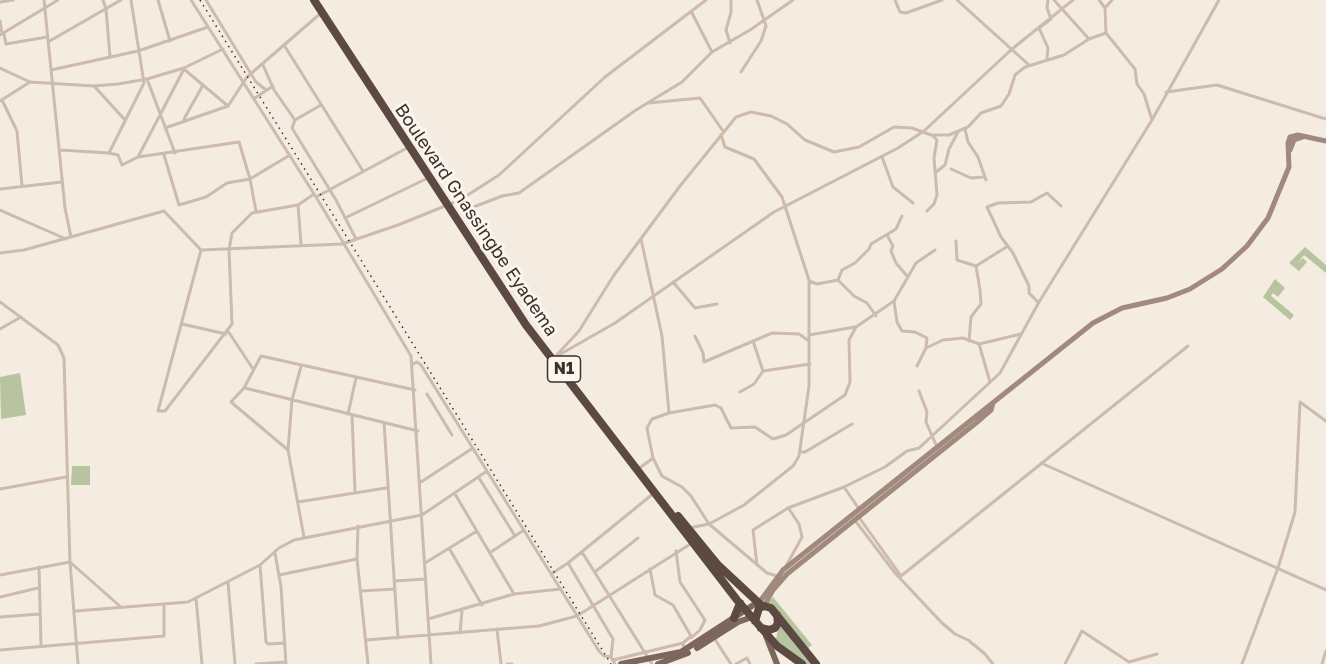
<!DOCTYPE html>
<html>
<head>
<meta charset="utf-8">
<style>
	body { margin:0 }
	canvas { display:block; background:#f4ebe1 }
</style>
</head>
<body>
<canvas width="1326" height="664"></canvas>
<script>
const ctx = document.querySelector('canvas').getContext('2d');
ctx.lineJoin = 'round';
function fillPath(path, color) {
  ctx.fillStyle = color;
  ctx.fill(path, 'evenodd');
}
function shape(rows) {
  const path = new Path2D();
  for (const r of rows) {
    path.moveTo(r[0], r[1]);
    for (let i = 2; i < r.length; i += 2) path.lineTo(r[i], r[i + 1]);
  }
  return path;
}
function trace(path, color, width, dash) {
  ctx.strokeStyle = color;
  ctx.lineWidth = width;
  ctx.lineCap = dash ? 'butt' : 'round';
  ctx.setLineDash(dash || []);
  ctx.stroke(path);
}
function drawText(font, color, halo, rows, align = 'center') {
  ctx.font = font + ' "Golos Text",sans-serif';
  ctx.lineWidth = 6;
  ctx.setLineDash([]);
  ctx.textBaseline = 'middle';
  ctx.strokeStyle = halo;
  ctx.fillStyle = color;
  for (const [text, x, y, turn = 0] of rows) {
    ctx.save();
    ctx.translate(x, y);
    ctx.rotate((+turn || 0) * Math.PI / 180);
    ctx.textAlign = isNaN(turn) ? turn : align;
    if (halo) ctx.strokeText(text, 0, 0);
    ctx.fillText(text, 0, 0);
    ctx.restore();
  }
}
fillPath(shape([
	[1305,247,1326,265,1326,273,1304,255,1297,264,1303,258,1307,262,1299,271,1289,263],
	[1275,279,1285,288,1278,297,1273,293,1278,286,1271,296,1294,315,1290,320,1263,297],
	[20,373,26,415,1,419,0,377],
	[72,466,90,466,90,485,71,485],
	[773,597,812,645,808,648,784,618,768,603],
	[779,624,813,664,806,664,780,645,776,639]
]), '#b8c4a0');
trace(shape([
	[44,0,65,208,71,237],
	[103,0,106,9,110,57],
	[158,0,170,41],
	[191,0,316,197,411,356,431,664],
	[206,0,256,82,266,90],
	[895,0,900,12,906,13,942,0],
	[957,0,1029,65],
	[1054,0,1089,39],
	[1099,0,1105,8],
	[0,2,13,0],
	[0,21,2,34],
	[1106,33,1105,8,1112,0],
	[4,34,6,44,47,37],
	[0,35,58,0],
	[48,42,121,0],
	[730,43,726,30,731,12,731,0],
	[284,45,363,171],
	[712,52,750,30,793,0],
	[1047,58,1048,48,1039,28,1051,19,1047,8,1048,0],
	[263,65,274,90,295,120],
	[0,68,30,82,94,86,118,84,147,79,184,68,223,49],
	[51,70,138,51,208,27],
	[185,70,228,106],
	[741,72,761,41,766,26,757,0],
	[147,79,175,153],
	[94,86,125,120],
	[1166,92,1217,85,1326,119],
	[255,98,273,86],
	[2,100,17,131,22,186],
	[0,101,30,82],
	[649,103,700,98,723,131],
	[321,105,295,120,292,128,336,200,356,239],
	[184,119,203,85],
	[165,128,228,106,247,77,321,13],
	[965,129,968,142,978,157,986,180],
	[60,150,109,153,118,155,122,165,138,157,239,142,250,179,256,211],
	[109,153,144,83,131,0],
	[164,155,179,205,206,197,227,183,250,179,290,155],
	[138,157,184,69],
	[882,157,893,187,913,203],
	[951,169,971,178,983,177],
	[935,173,945,165,949,149,958,132],
	[0,189,62,182],
	[316,197,407,148],
	[461,200,471,208,502,196,519,193,636,110,682,82,712,52,691,11],
	[298,205,301,244],
	[0,210,66,239],
	[927,211,934,204,937,195,934,158,937,140,933,136],
	[345,218,428,178],
	[887,235,893,246,891,251,896,263,907,276],
	[956,241,957,260,976,266,980,290,981,304,971,317,969,341],
	[201,250,158,411,165,411,232,324,229,250,232,233,252,213,298,205,314,194],
	[0,253,24,250,164,211,201,250,342,244,398,225,460,200,499,175,605,77,706,0],
	[976,266,1008,246],
	[838,280,842,270,855,263,869,249,871,244,896,229,902,216],
	[809,281,817,284,838,280,854,296,867,303,876,316],
	[673,282,695,308,717,304],
	[894,301,897,322,902,331,915,332,927,338,926,347],
	[0,302,58,345,64,358,70,562,78,664],
	[1038,302,1029,293,1029,286,1013,253,1001,237,987,207,998,203,1031,202,1047,193,1061,206],
	[182,324,226,334],
	[0,329,21,317],
	[228,331,253,369],
	[809,335,855,327],
	[695,336,703,353,704,362,772,333,799,334,809,341],
	[753,341,763,371],
	[979,344,990,382],
	[559,355,615,323,774,212,898,148,924,131,1012,49,1073,0],
	[553,359,579,331,614,275,680,186,736,117,751,112,771,116,787,124,805,140,834,152,859,147,894,127,912,128,931,135,949,135,968,127,981,113,1001,106,1009,94,1015,75,1025,67,1064,55,1089,39,1106,33,1135,69,1137,84,1144,94,1152,120],
	[413,364,417,362,421,365,599,651,604,656,611,657],
	[301,366,292,400,288,450,304,537],
	[917,366,926,348,943,340,963,338,979,344,1021,334],
	[245,388,418,431],
	[919,391,927,412,926,422,937,447],
	[740,392,754,384,763,371,810,364],
	[427,394,452,435],
	[669,413,715,405,721,408,731,428,755,427,773,439,786,435,845,395,850,382,849,340,856,327,894,301,916,263,935,250],
	[348,414,356,378],
	[352,415,355,491],
	[384,423,398,638],
	[288,450,231,402,244,388,261,356,415,390],
	[800,452,805,452,852,424],
	[653,458,662,476,682,487,691,496,709,524,767,573,777,576],
	[1041,463,1326,590],
	[637,470,653,458,647,428,652,419,669,413,662,336,641,239],
	[479,478,515,536],
	[421,482,473,448],
	[844,487,859,509],
	[0,489,66,477],
	[455,494,514,594],
	[298,502,386,488],
	[858,516,901,576],
	[854,519,895,573,942,623,955,634,968,640,985,654,993,664],
	[358,526,357,559,368,664],
	[689,528,709,524,744,505,793,466,799,456,809,386,809,280,782,197,754,159,725,147,721,135],
	[449,548,482,605],
	[676,551,680,582,705,620,700,630,691,638],
	[491,552,524,530],
	[582,552,652,664],
	[275,553,281,587,286,664],
	[71,563,122,608],
	[425,563,477,531],
	[568,563,613,639,611,657,615,664],
	[260,565,266,642,268,644,285,643],
	[757,565,753,530,788,508,844,487,885,467,907,451,919,448,1000,373,1039,302,1152,120,1219,0],
	[786,566,802,537,799,524,789,509],
	[39,567,41,645],
	[650,569,655,595,673,605,691,636,683,643,684,648],
	[596,571,638,538],
	[551,574,568,563,654,493],
	[0,575,70,562],
	[279,575,357,559],
	[901,576,1188,346],
	[394,581,426,579],
	[228,582,235,664],
	[361,591,395,589],
	[0,597,38,588],
	[196,598,202,664],
	[76,611,188,602,260,565,279,548,294,540,422,515,487,471],
	[0,617,39,614],
	[428,619,514,594,561,589],
	[497,629,501,664],
	[460,633,462,611],
	[714,638,731,664],
	[366,640,539,626,577,616,692,543],
	[0,650,164,636,164,605],
	[613,660,683,643],
	[256,664,286,662],
	[507,664,512,664],
	[736,664,747,658,750,664],
	[1065,664,1082,631,1129,662,1157,654],
	[1242,664,1278,568,1295,512,1300,402,1326,421],
	[1322,664,1326,651]
]), '#cdbbac', 3);
trace(shape([
	[1290,150,1294,140,1303,137],
	[758,604,783,570,1093,323,1122,308,1167,298,1190,289,1222,269,1247,246,1268,218,1289,167,1288,143,1290,137,1298,135,1326,141],
	[764,606,773,590,787,574,976,423,991,410,993,403]
]), '#a18a7d', 5);
trace(shape([
	[766,636,777,664],
	[697,648,738,622,752,617],
	[621,664,681,652,758,602],
	[658,664,688,653]
]), '#7d675c', 6);
trace(shape([
	[314,0,526,325,737,600,777,646,802,664],
	[678,516,718,565,762,606],
	[734,618,740,603],
	[755,621,759,608,764,606,771,608,816,664],
	[761,628,769,630,775,628,778,623,777,615]
]), '#5c4a42', 8);
trace(shape([
	[200,0,611,664]
]), '#3b302b', 1.5, [1.5, 4.5]);
for (const [x, y, w] of [
	[564,369,33]
]) {
  const box = new Path2D();
  box.roundRect(x - w / 2, y - 13, w, 26, 4.5);
  ctx.fillStyle = '#fbf5ee';
  ctx.fill(box);
  trace(box, '#3b302b', 1.5);
}
drawText('bold 16px', '#3b302b', null, [
	["N1",564,369]
]);
drawText('18px', '#3b302b', '#fbf5ee', [
	["Boulevard Gnassingbe Eyadema",476,220,56]
]);
</script>
</body>
</html>
